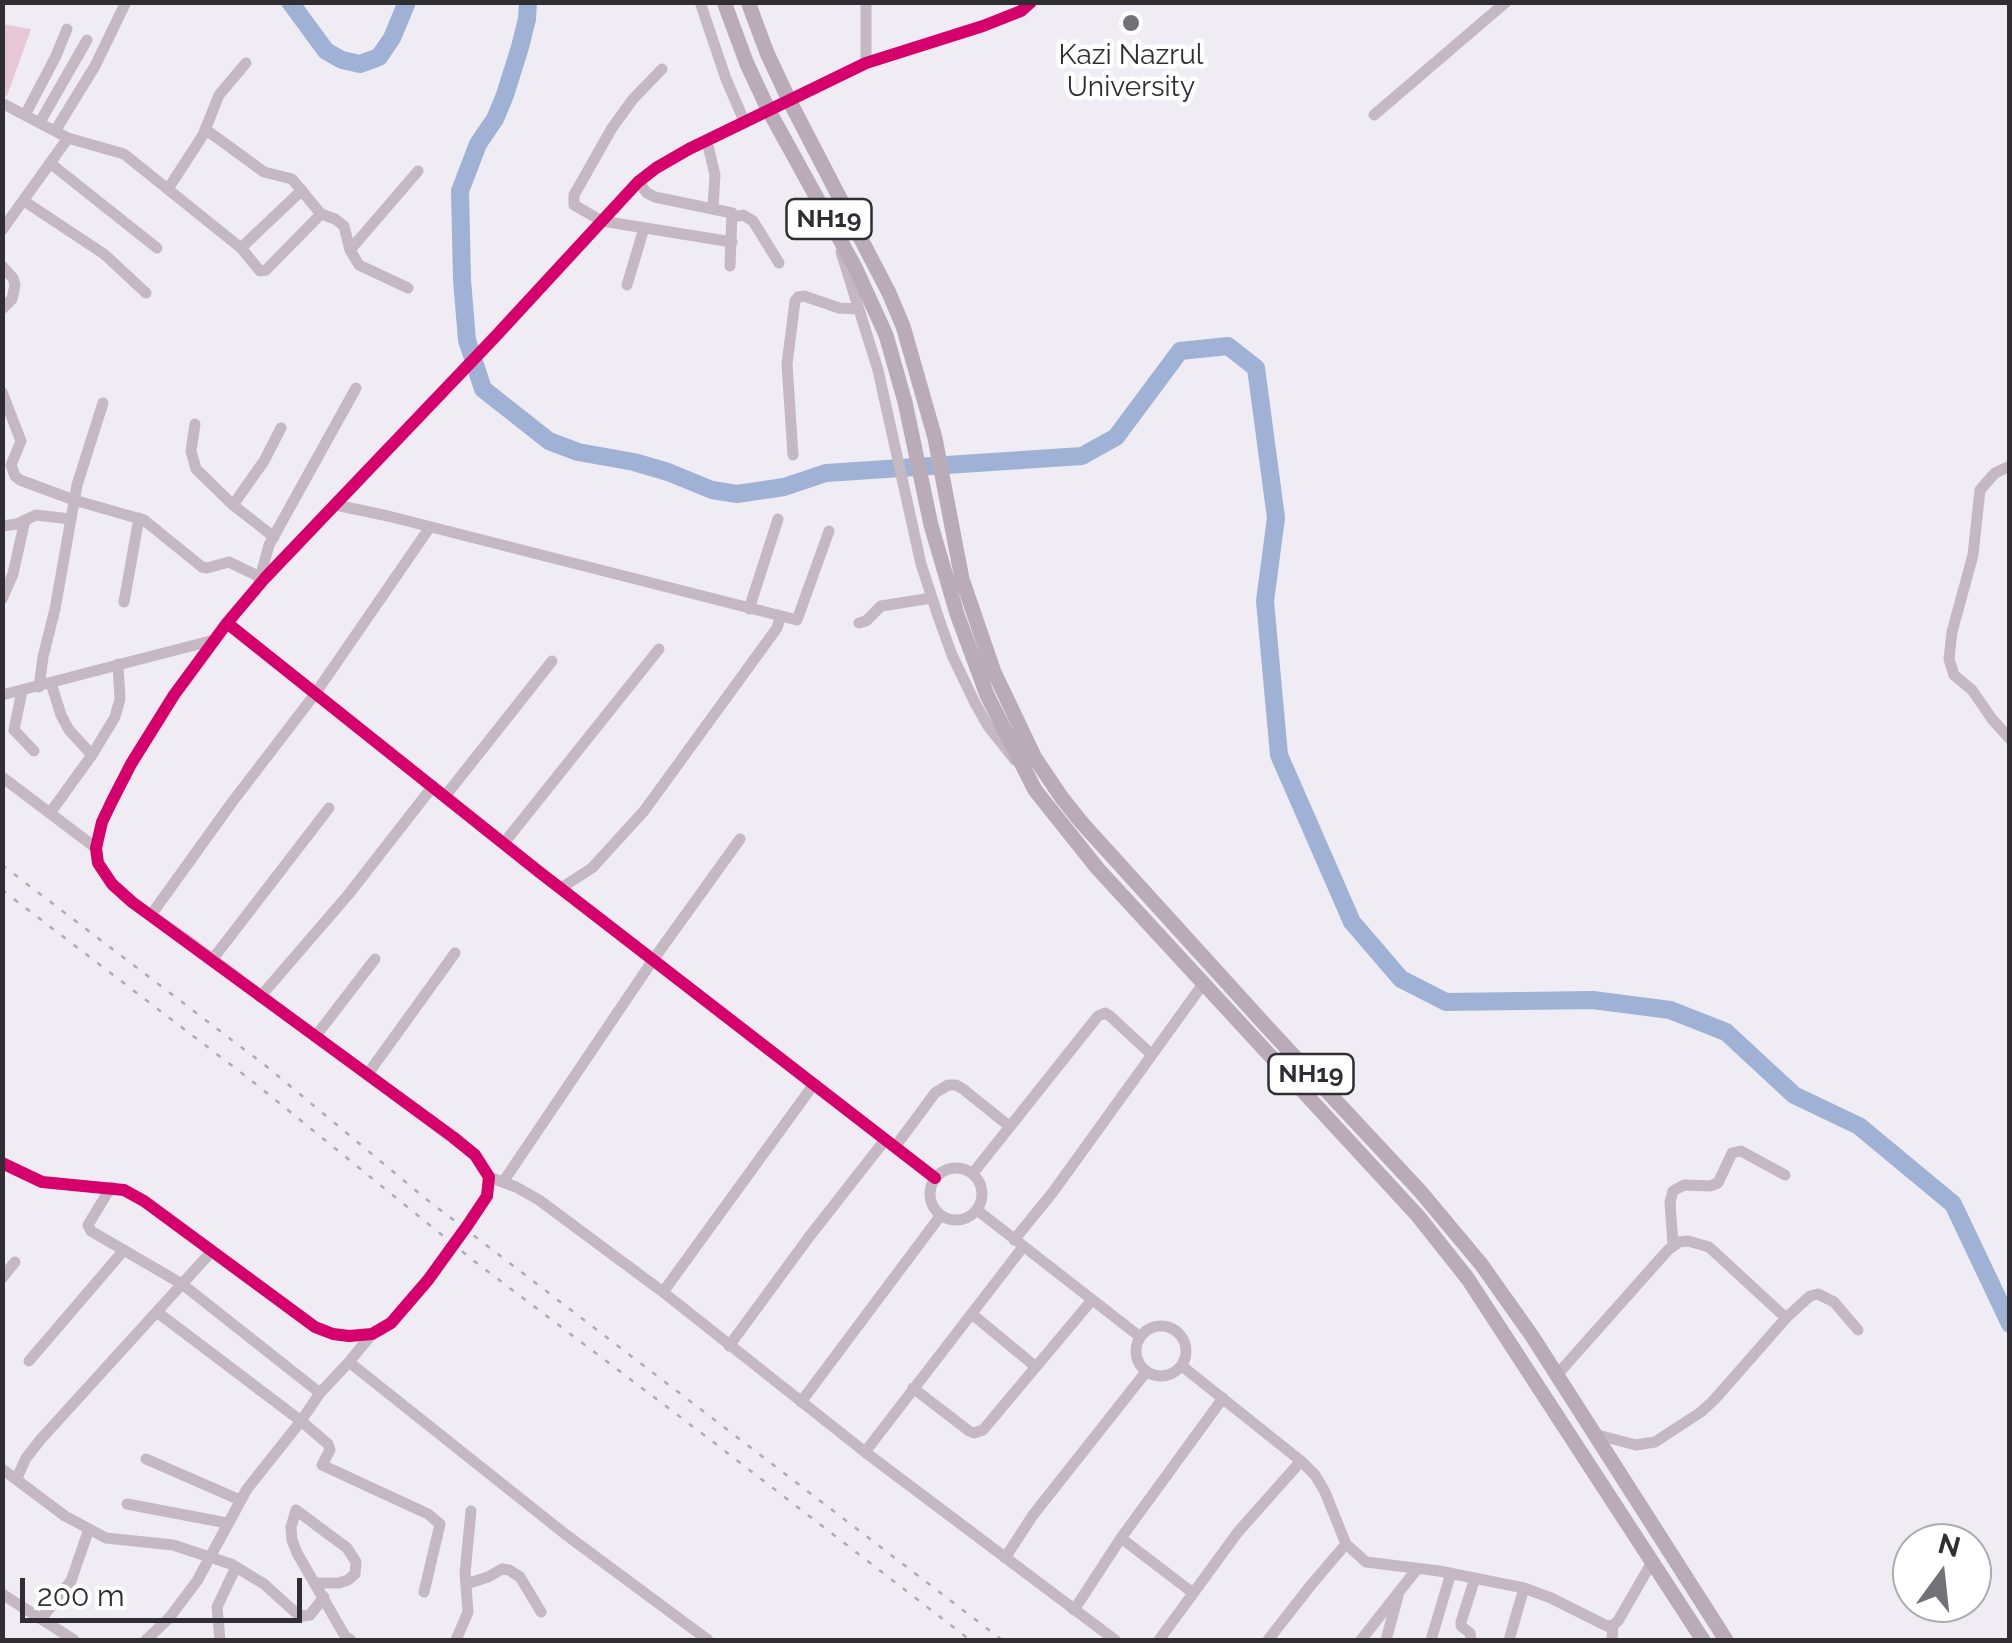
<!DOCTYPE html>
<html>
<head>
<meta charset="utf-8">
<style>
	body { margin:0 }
	#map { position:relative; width:2012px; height:1643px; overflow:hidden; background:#f0ecf4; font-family:Raleway,sans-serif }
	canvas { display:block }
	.frame { position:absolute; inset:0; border:5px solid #302d33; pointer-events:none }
	.north { position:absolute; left:1892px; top:1523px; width:100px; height:100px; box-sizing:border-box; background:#fff; border:2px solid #acabad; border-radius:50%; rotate:15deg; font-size:28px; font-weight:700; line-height:40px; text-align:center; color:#302d33 }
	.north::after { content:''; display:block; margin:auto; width:35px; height:45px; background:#737077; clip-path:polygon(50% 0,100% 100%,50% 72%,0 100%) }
	.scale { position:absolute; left:20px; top:1578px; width:282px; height:45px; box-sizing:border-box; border:5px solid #302d33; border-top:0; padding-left:12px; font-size:30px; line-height:35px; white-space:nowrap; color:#302d33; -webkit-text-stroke:8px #fff; paint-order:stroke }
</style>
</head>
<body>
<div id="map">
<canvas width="2012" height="1643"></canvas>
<div class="frame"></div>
<div class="north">N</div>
<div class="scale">200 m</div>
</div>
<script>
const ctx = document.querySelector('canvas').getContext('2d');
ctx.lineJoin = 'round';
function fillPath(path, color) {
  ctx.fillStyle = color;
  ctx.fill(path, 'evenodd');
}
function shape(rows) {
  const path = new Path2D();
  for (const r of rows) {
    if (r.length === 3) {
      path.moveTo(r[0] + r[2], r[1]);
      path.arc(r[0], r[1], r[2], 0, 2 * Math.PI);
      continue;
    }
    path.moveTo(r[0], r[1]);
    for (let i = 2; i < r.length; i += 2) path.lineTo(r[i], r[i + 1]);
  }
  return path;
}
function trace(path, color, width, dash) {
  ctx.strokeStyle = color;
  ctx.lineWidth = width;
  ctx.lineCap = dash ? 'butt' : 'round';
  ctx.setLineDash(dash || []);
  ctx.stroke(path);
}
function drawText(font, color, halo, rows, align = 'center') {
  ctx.font = font + ' Raleway,sans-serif';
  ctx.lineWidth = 9;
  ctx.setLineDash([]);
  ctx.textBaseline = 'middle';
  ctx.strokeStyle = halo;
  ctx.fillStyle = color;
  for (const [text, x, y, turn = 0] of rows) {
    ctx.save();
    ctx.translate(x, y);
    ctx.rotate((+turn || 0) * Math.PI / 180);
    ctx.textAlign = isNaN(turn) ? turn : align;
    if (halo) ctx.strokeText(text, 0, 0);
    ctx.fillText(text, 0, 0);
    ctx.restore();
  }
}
fillPath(shape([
	[2,24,31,29,7,96,3,95]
]), '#e7c7d5');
trace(shape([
	[290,2,326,51,342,60,360,64,379,57,392,38,407,2],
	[528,2,527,19,520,47,505,95,495,119,478,144,460,191,462,280,467,340,483,389,549,441,578,452,634,462,668,472,712,490,737,494,784,487,826,473,1082,456,1116,437,1180,351,1228,346,1256,368,1276,518,1265,601,1279,755,1352,922,1401,979,1446,1002,1593,1000,1670,1010,1726,1032,1794,1095,1859,1126,1953,1204,2010,1324]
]), '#9fb2d5', 18);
trace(shape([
	[428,1280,467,1226]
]), '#cac6cd', 11, [11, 5.5]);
trace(shape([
	[700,2,726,79,745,123],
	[866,2,866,63],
	[662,69,633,99,612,128,574,195,574,205,602,221,732,242],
	[2,103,68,138,124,154,241,248,260,271,266,270,321,214],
	[25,115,56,56,67,29],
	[1374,115,1506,2],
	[40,122,87,40],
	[205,129,264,172,292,179,321,214,335,219,344,226,350,250,359,265,408,288],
	[55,131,95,66,126,2],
	[707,141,715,175,713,208],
	[50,163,157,248],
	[638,182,647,193,655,197,732,213,730,266],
	[168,189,203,135,219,95,246,63],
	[24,201,104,254,146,293],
	[734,217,743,215,753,221,779,263],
	[2,230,68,138],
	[241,248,302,190],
	[350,250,418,171],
	[841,252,878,370,921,564,939,619,952,655,975,703,988,726,1015,760],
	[2,266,13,278,15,285,12,299,2,309],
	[627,285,644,228],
	[2,392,21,441,11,465,15,476,20,480,74,500,144,520,202,567,207,568,229,562,260,577],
	[195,424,191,451,196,469,233,505,274,537],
	[793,455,787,364,795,301,798,297,804,296,839,308,859,309],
	[2010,466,1995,473,1980,490,1973,555,1952,632,1949,659,1954,675,1972,690,1992,719,2010,739],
	[233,505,264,461,281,428],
	[336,505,388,516,797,620,829,531],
	[2,526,17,524,36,515,70,519],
	[259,582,269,545,356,388],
	[2,599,13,574,25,520],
	[124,602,139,518],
	[749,609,778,519],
	[227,623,538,871,935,1178],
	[859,623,866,621,881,606,932,598],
	[51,683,61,715,69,730,92,755],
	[39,687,43,657,55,609,77,485,103,403],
	[22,691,14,730,34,751],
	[2,695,214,640],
	[2,777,96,848],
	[446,795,552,661],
	[50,813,92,755,115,717,120,699,118,664],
	[504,843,659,649],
	[561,888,592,868,644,811,777,628,780,618],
	[151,915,233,801,315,694,430,527],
	[212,960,329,808],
	[260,997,348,895,433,786],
	[315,1037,375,959],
	[367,1075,455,953],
	[895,1147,935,1093,948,1085,956,1085,963,1089,1009,1126],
	[2,1163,42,1182,124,1190,144,1201,315,1327,333,1334,349,1336,372,1334,382,1329,391,1323,428,1280],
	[956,1194,26],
	[973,1173,1098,1016,1105,1013,1110,1016,1152,1055],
	[489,1177,516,1187,539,1200,663,1292,865,1452,1115,1640],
	[503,1182,653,960,740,839],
	[111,1187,91,1220,88,1225,91,1231,182,1284,320,1393],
	[977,1210,1139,1336],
	[467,1226,487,1196,489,1177,475,1155,184,938,132,902,112,884,98,863,96,848,102,822,131,764,174,695,227,623,265,578,494,338,638,182,656,168,689,149,866,63,983,26,1021,11,1031,2],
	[1014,1240,1053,1192,1203,984],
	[1673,1245,1670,1202,1673,1191,1684,1185,1710,1186,1718,1183,1732,1153,1741,1151,1785,1175],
	[2,1278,15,1262],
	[663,1292,814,1084],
	[972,1314,1036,1367],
	[1161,1351,25],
	[372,1334,349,1362,320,1393,301,1421,328,1444,330,1450,322,1465,428,1514,440,1524,424,1592],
	[729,1346,809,1237,885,1140],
	[29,1361,124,1250],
	[349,1362,565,1534,708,1640],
	[1182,1366,1301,1461,1315,1475,1325,1492,1346,1544,1366,1562,1439,1571,1524,1588,1551,1598,1607,1626,1613,1625,1618,1621,1652,1562],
	[1556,1376,1668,1250,1679,1242,1688,1241,1709,1247,1786,1318],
	[913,1388,969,1431,974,1433,983,1430,1092,1300],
	[801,1402,941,1215],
	[1594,1434,1636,1445,1655,1442,1701,1412,1714,1400,1786,1318,1810,1296,1818,1294,1834,1302,1858,1330],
	[865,1452,1023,1247],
	[146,1459,240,1500],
	[2,1469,65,1516,106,1538,173,1545,231,1564,264,1584,295,1612,303,1616,310,1615,324,1597],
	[17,1478,26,1458,41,1439,212,1251],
	[127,1504,227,1523],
	[1121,1538,1193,1593],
	[1005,1558,1033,1515,1146,1372],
	[315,1583,339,1583,348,1580,355,1574,356,1562,347,1548,296,1510,291,1527,292,1540,297,1553,345,1636,351,1640],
	[466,1584,488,1577,502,1569,509,1570,520,1577,541,1612],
	[2,1594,74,1640],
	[1074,1610,1121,1538,1223,1398],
	[41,1619,71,1581,89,1529],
	[146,1640,170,1617,197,1581,247,1489,301,1421,157,1312],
	[220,1640,217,1607,236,1567],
	[456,1640,468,1612,465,1573,471,1511],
	[1159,1640,1238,1532,1301,1461],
	[1268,1640,1311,1585,1346,1544],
	[1361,1640,1417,1569],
	[1386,1640,1398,1596],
	[1431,1640,1451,1573],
	[1471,1640,1470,1633,1461,1626,1461,1622,1475,1578],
	[1509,1640,1524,1588],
	[1612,1640,1613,1625]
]), '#c4b8c3', 11);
trace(shape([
	[724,2,747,64,769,111,855,267,886,335,905,402,931,525,957,614,987,695,1035,790,1098,869,1418,1216,1468,1279,1703,1640],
	[748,2,767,53,789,100,889,293,903,326,935,438,962,579,994,672,1035,758,1062,798,1082,823,1268,1028,1420,1191,1481,1264,1532,1336,1726,1640]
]), '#b9abb8', 15);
trace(shape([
	[2,865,266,1066,426,1199,1002,1640],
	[2,890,252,1081,474,1261,708,1438,970,1640]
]), '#b1aab2', 2.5, [5, 10]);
trace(shape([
	[227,623,538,871,935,1178],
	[2,1163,42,1182,124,1190,144,1201,315,1327,333,1334,349,1336,372,1334,391,1323,428,1280,467,1226,487,1196,489,1177,475,1155,453,1137,132,902,112,884,98,863,96,848,102,822,112,801,131,764,174,695,227,623,265,578,494,338,638,182,656,168,689,149,866,63,983,26,1021,11,1031,2]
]), '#d6006c', 12);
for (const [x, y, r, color] of [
	[1131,23,10,"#737077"]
]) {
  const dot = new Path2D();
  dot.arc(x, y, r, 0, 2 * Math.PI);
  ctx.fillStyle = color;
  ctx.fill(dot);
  trace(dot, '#fff', 4);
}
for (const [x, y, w] of [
	[829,219,85],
	[1311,1074,85]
]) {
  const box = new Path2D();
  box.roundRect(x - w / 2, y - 20, w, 40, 8);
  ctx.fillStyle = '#fff';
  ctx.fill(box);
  trace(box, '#302d33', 2.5);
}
drawText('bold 25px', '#302d33', null, [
	["NH19",829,219],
	["NH19",1311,1074]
]);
drawText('28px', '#302d33', '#fff', [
	["Kazi Nazrul",1131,56],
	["University",1131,88]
]);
</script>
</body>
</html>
